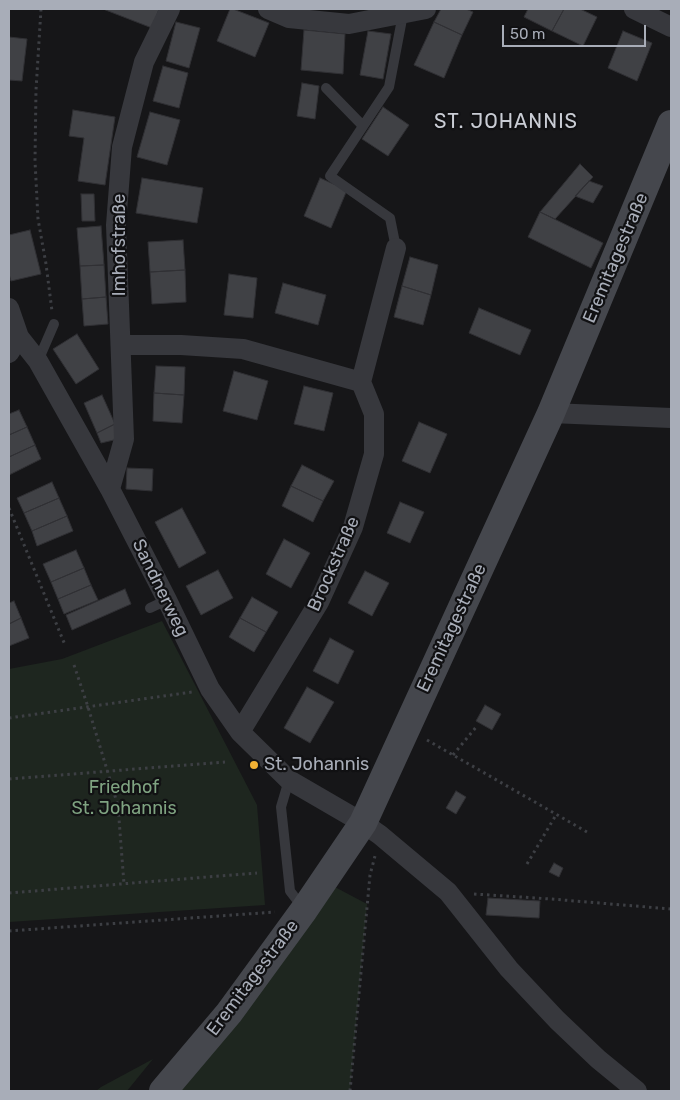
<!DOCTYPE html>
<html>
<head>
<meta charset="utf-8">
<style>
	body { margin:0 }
	#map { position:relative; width:680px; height:1100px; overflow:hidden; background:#161618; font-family:Rubik,sans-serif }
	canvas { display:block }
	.frame { position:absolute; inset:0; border:10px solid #a8adb8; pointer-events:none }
	.scale { position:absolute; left:502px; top:25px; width:144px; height:22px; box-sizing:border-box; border:2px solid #a8adb8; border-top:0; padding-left:6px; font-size:15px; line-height:18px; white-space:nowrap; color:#a8adb8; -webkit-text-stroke:4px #111113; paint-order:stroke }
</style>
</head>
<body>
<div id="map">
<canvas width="680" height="1100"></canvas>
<div class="frame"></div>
<div class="scale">50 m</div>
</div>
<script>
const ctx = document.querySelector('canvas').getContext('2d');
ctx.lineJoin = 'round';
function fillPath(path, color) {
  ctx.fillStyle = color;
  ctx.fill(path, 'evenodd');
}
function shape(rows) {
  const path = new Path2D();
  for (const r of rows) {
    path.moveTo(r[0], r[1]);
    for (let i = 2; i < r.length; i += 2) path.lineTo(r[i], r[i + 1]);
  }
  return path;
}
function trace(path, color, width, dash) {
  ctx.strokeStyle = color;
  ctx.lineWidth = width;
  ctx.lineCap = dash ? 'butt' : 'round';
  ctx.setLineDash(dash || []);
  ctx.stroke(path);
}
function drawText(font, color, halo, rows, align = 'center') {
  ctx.font = font + ' Rubik,sans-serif';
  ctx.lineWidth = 4.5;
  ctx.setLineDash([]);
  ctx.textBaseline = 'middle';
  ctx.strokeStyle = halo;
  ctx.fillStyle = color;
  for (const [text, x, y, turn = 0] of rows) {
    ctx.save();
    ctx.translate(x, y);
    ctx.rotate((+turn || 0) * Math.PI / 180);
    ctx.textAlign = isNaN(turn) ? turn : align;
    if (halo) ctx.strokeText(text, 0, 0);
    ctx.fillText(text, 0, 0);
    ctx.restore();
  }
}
fillPath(shape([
	[162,621,257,805,265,905,9,922,9,669,62,659],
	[333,886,367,904,350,1091,162,1091],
	[153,1059,127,1091,96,1091,101,1087]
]), '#1e261f');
const building = shape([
	[103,9,159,9,152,28,103,9],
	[230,9,233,9,269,23,255,57,217,41,230,9],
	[441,9,466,9,473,12,462,35,434,22,441,9],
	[528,9,564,9,552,31,524,17,528,9],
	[564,9,580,9,597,17,583,46,552,31,564,9],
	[176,22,200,28,189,68,166,61,176,22],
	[434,22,462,35,444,78,414,65,434,22],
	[304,30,345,34,343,74,301,70,304,30],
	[368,31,391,34,383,79,360,75,368,31],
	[623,31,652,43,637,81,608,68,623,31],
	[9,37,27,39,22,81,9,80,9,37],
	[163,66,188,73,179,108,153,101,163,66],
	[302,83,319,86,315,119,297,116,302,83],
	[383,107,409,125,388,156,362,139,383,107],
	[73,110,115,117,105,185,78,181,84,138,69,136,73,110],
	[150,112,180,120,167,165,137,157,150,112],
	[580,164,593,177,555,219,540,212,580,164],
	[142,178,203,188,197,223,136,213,142,178],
	[320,178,347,190,331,228,304,216,320,178],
	[589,181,603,186,593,203,575,196,589,181],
	[81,194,94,194,95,221,82,221,81,194],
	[540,212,603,243,591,268,528,237,540,212],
	[101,226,104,265,80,266,77,228,101,226],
	[30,230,41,274,11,281,9,274,9,235,30,230],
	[183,240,185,270,150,272,148,242,183,240],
	[410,257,438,265,431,295,402,286,410,257],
	[104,265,106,297,82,299,80,266,104,265],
	[185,270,186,302,152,304,150,272,185,270],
	[229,274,257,278,253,318,224,315,229,274],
	[283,283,326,295,318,325,275,313,283,283],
	[402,286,431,295,423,325,394,317,402,286],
	[106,297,108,324,84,326,82,299,106,297],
	[479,308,531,330,520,355,469,333,479,308],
	[77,334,99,369,76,384,53,349,77,334],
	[156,366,185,367,184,395,154,393,156,366],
	[234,371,268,381,257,420,223,411,234,371],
	[304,386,333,393,324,431,294,424,304,386],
	[154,393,184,395,182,423,153,421,154,393],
	[102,395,115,424,97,433,84,403,102,395],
	[19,410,27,427,9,435,9,414,19,410],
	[419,422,447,434,430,473,402,461,419,422],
	[115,424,118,439,101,443,97,433,115,424],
	[27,427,35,445,9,457,9,435,27,427],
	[35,445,41,459,9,475,9,457,35,445],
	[302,465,334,481,323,501,291,486,302,465],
	[127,468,153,469,152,491,126,489,127,468],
	[52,482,59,498,24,513,17,498,52,482],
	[291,486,323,501,313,522,282,506,291,486],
	[59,498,67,516,32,531,24,513,59,498],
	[400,502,424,512,410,543,387,533,400,502],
	[182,508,206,553,179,568,155,522,182,508],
	[67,516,73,531,37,546,32,531,67,516],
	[284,539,310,553,291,588,266,574,284,539],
	[76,550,84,568,51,582,43,564,76,550],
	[84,568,91,585,58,599,51,582,84,568],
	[218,570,233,598,201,615,186,586,218,570],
	[365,571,389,583,372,616,348,603,365,571],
	[91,585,98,600,64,614,58,599,91,585],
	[125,589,131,604,72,630,66,615,125,589],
	[252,597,278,612,266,632,240,618,252,597],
	[14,601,21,618,9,624,9,603,14,601],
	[21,618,29,638,9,646,9,624,21,618],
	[240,618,266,632,254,652,229,637,240,618],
	[330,638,354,651,338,684,313,671,330,638],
	[307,687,334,702,310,743,284,728,307,687],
	[485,705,501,714,492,730,476,721,485,705],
	[456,791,466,797,456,814,446,808,456,791],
	[554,863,563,868,559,877,549,872,554,863],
	[488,898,540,901,539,918,486,915,488,898]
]);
fillPath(building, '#404145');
trace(building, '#303034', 1);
trace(shape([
	[41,9,36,90,35,161,38,219,46,264,52,311],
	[9,508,65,645],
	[74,665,88,707,118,806,124,884],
	[9,718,192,692],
	[427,740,587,832],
	[453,755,477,726],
	[9,779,225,762],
	[527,864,556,815],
	[9,893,257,873],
	[474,894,551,899,671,909],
	[9,931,275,912],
	[350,1091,370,875,375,856]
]), '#3d3f44', 3, [2.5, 4]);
trace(shape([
	[326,88,363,126],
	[396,248,390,218,330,176,389,87,403,14],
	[38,361,54,324],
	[150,608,167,600],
	[289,780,281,807,290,891,303,908]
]), '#37383d', 10);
trace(shape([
	[268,9,289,18,349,24,426,9],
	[634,9,671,27],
	[9,308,19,337,38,361,110,489,167,600,210,689,240,732,289,780,363,823,380,835,448,892,509,969,557,1020,598,1059,637,1091],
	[121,345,181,345,243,349,361,382],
	[9,353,19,337],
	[551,413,671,418],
	[110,489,124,439,116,225,122,147,144,62,170,9],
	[240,732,319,602,353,527,374,454,374,414,361,382,396,248]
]), '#37383d', 20);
trace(shape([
	[163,1091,229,1013,304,910,363,823,551,413,671,124]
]), '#45474d', 28);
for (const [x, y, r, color] of [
	[254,765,5,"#f2b134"]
]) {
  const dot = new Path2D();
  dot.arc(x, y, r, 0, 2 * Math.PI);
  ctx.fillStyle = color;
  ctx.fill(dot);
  trace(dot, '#111113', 2);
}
drawText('18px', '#a8adb8', '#111113', [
	["Imhofstraße",120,245,-90],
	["Eremitagestraße",616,258,-67],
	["Brockstraße",334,564,-66],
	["Sandnerweg",160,588,64],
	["Eremitagestraße",452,628,-65],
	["Eremitagestraße",253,978,-53]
]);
drawText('18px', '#a8adb8', '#111113', [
	["St. Johannis",264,765]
], 'left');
drawText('18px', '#7fa381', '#111113', [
	["Friedhof",124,788],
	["St. Johannis",124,809]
]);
ctx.letterSpacing = '1px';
drawText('20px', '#c9ccd4', '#111113', [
	["ST. JOHANNIS",506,122]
]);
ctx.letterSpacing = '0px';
</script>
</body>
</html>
